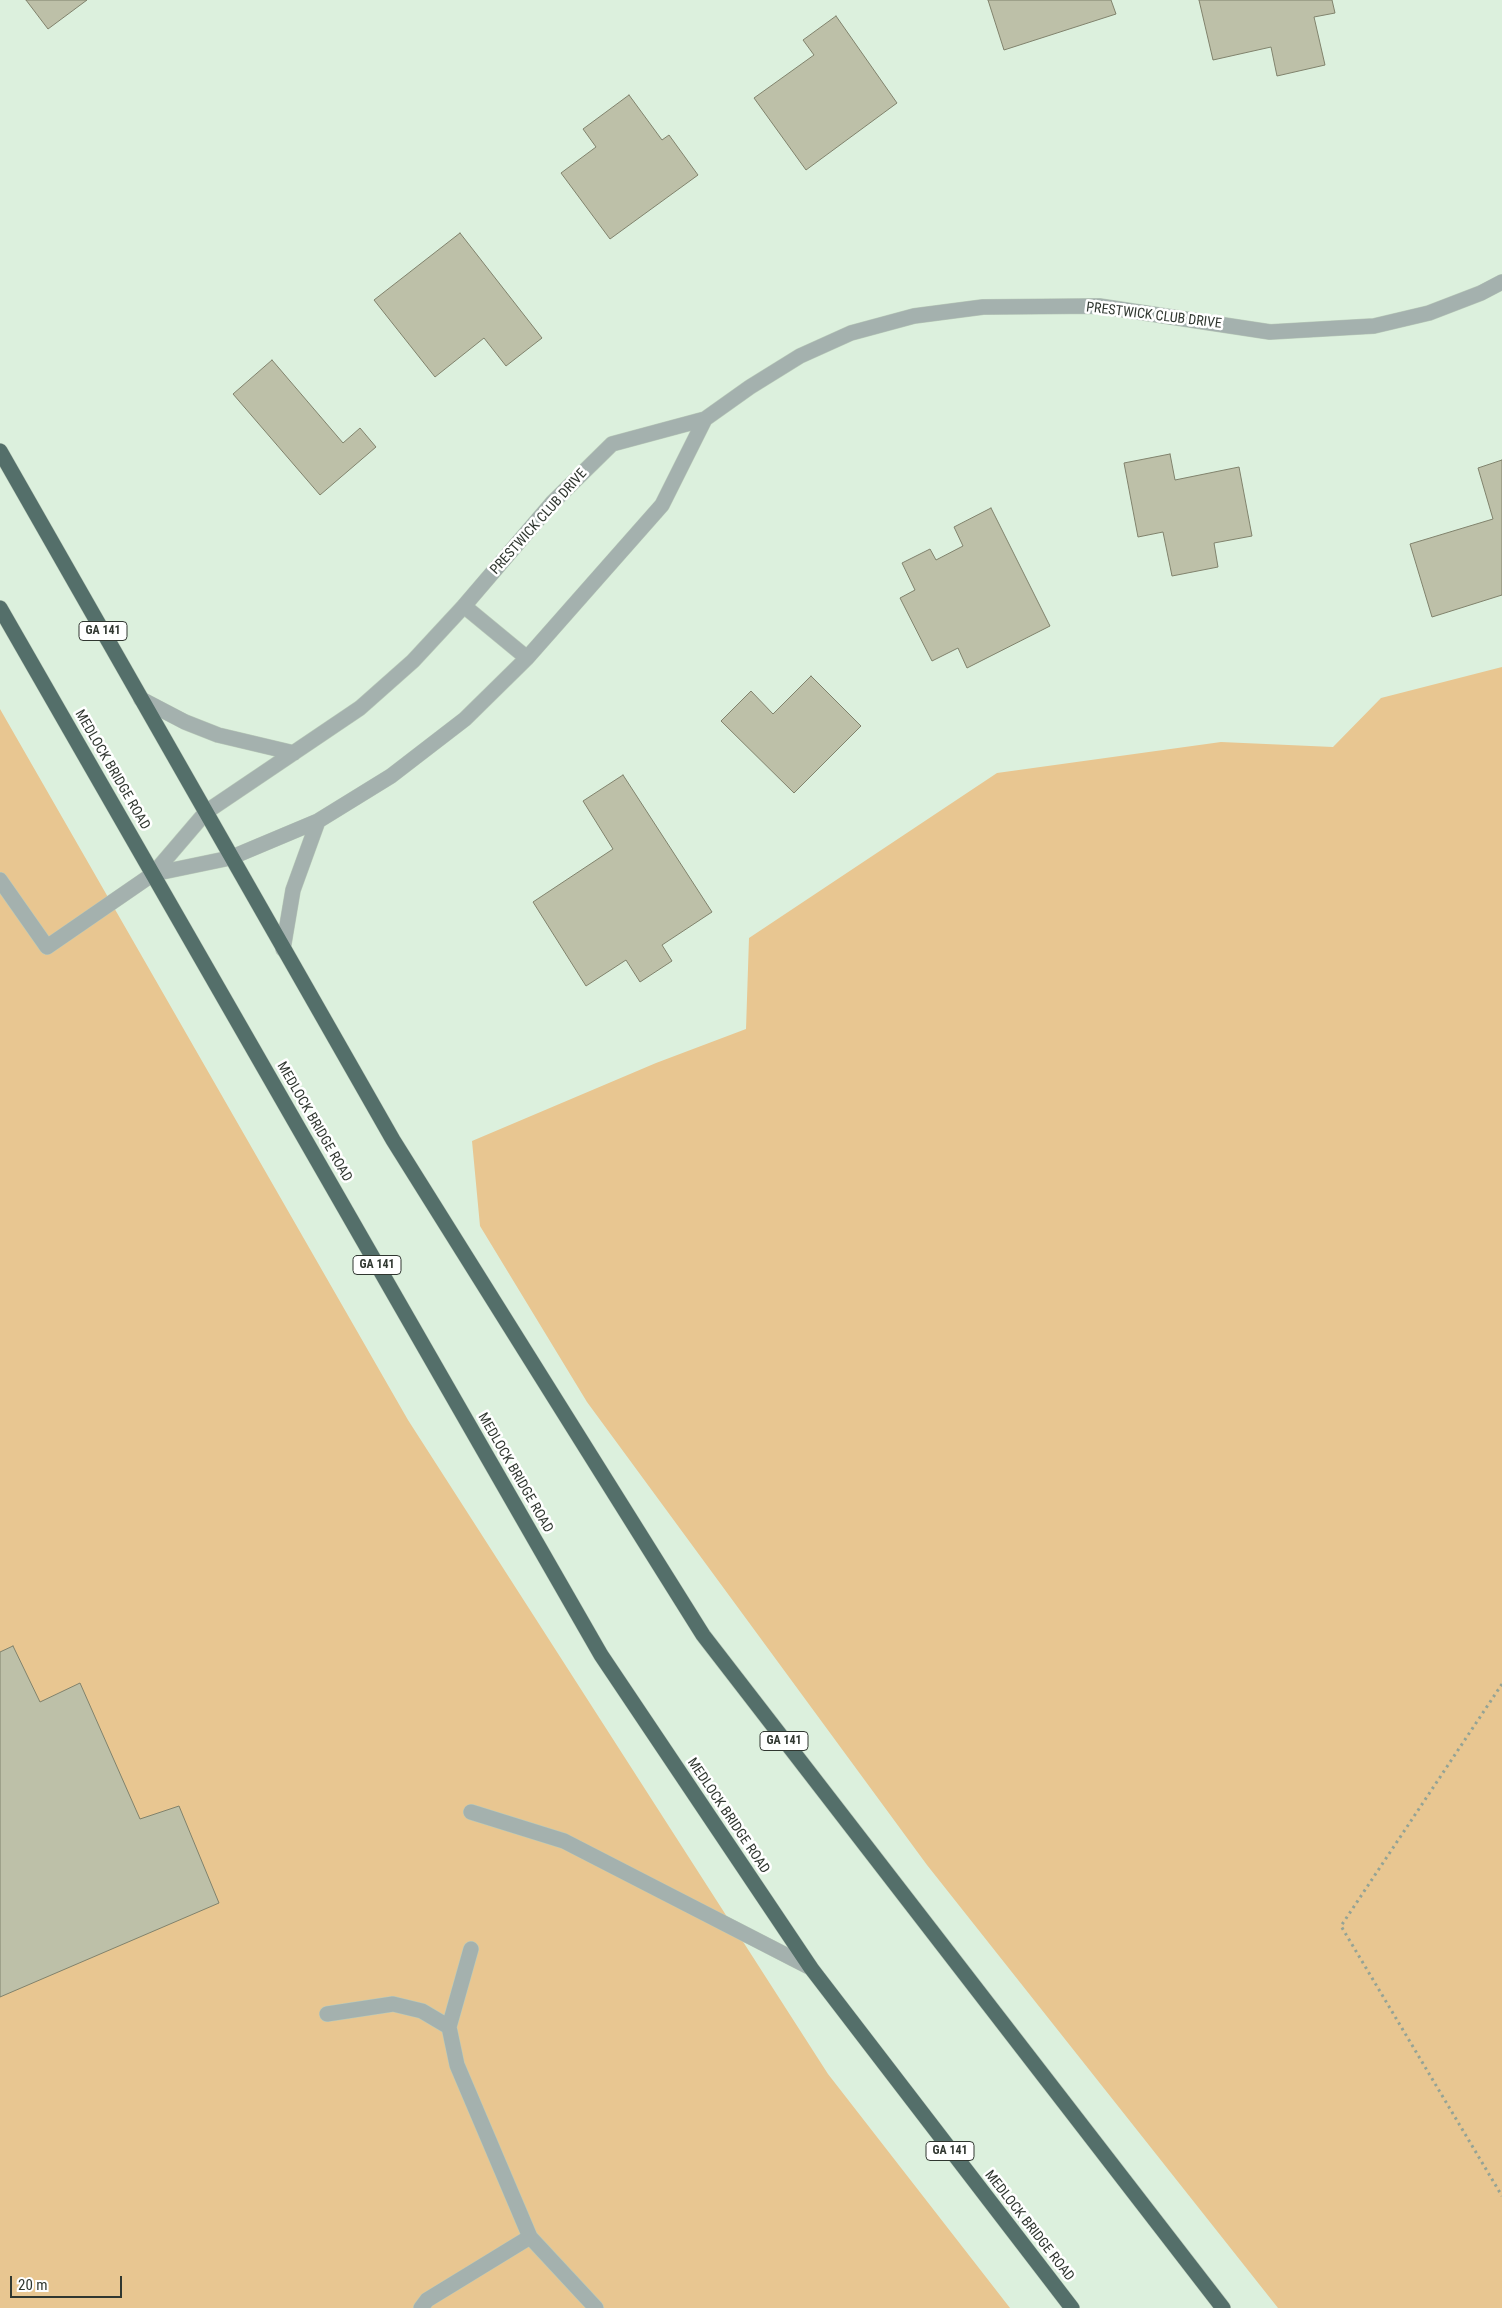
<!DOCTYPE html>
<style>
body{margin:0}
#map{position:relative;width:1502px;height:2308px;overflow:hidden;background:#dcf0dd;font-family:"Roboto Condensed",sans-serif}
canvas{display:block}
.scale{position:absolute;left:10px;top:2276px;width:112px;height:22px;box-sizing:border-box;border:2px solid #303730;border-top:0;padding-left:6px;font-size:15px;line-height:18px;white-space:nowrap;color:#303730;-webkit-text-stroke:4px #fff;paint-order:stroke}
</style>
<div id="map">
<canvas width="1502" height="2308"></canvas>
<div class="scale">20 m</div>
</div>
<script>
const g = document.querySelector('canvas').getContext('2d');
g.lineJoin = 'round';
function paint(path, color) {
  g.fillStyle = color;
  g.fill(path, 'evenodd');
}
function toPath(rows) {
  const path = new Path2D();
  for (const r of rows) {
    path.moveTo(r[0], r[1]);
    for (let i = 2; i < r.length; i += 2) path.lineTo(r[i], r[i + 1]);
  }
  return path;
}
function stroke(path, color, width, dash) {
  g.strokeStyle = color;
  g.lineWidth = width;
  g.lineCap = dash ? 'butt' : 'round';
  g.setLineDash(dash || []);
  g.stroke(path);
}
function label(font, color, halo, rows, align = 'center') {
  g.font = font + ' "Roboto Condensed",sans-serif';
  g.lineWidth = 5;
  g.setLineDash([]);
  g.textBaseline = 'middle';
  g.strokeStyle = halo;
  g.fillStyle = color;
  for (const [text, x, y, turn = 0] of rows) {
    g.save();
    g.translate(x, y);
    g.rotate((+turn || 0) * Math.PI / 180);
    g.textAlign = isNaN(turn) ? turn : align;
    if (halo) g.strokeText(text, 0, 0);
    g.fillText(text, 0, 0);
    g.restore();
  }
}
const green = toPath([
 [1502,667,1502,2308,1278,2308,927,1865,587,1402,480,1226,472,1141,656,1063,746,1029,749,938,997,773,1221,742,1333,747,1381,698],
 [0,709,408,1420,828,2074,1010,2308,0,2308]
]);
const building = toPath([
 [26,0,87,0,48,29,26,0],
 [988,0,1111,0,1116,14,1004,50,988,0],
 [1199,0,1332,0,1335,13,1314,17,1325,65,1277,76,1271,47,1213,60,1199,0],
 [836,16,897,103,806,170,754,98,814,55,803,40,836,16],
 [629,95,662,140,669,135,698,175,610,239,561,173,596,147,583,129,629,95],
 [460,233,542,338,506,366,484,338,435,377,374,300,460,233],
 [272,360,343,443,360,428,376,447,320,495,233,394,272,360],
 [1170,454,1175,480,1239,467,1252,536,1214,543,1218,567,1172,576,1163,532,1138,537,1124,463,1170,454],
 [1502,460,1502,595,1432,617,1410,544,1493,519,1478,468,1502,460],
 [991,508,1050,626,967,668,958,648,932,661,900,598,915,590,902,563,930,549,936,560,963,546,954,527,991,508],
 [811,676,861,726,794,793,721,721,751,691,773,714,811,676],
 [623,775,712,912,662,945,672,961,640,982,626,960,586,986,533,902,613,849,583,801,623,775],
 [13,1646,40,1702,80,1683,140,1819,179,1806,219,1903,0,1997,0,1652,13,1646]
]);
const path = toPath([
 [1502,1684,1341,1926,1502,2196]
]);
const minor = toPath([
 [464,606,527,658],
 [141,699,185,722,218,735,294,753],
 [153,874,230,858,318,821,391,776,465,719,527,658,662,505,705,419],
 [0,880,47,947,153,874,206,812,360,708,413,661,464,606,553,502,612,444,705,419,750,387,800,356,851,333,914,316,983,307,1099,306,1270,332,1374,326,1429,313,1481,293,1502,282],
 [283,949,293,890,318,821],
 [471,1812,564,1841,811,1968],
 [471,1949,449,2027,457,2065,530,2237,596,2308],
 [327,2014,393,2004,422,2011,449,2027],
 [421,2308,427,2300,530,2237]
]);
const highway = toPath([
 [0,451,393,1140,703,1635,1223,2308],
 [0,608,601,1655,811,1968,1072,2308]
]);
const shields = [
 [103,631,48],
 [377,1265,48],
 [784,1741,48],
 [950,2151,48]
];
const shieldNames = [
 ["GA 141",103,631],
 ["GA 141",377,1265],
 ["GA 141",784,1741],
 ["GA 141",950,2151]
];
const streetNames = [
 ["PRESTWICK CLUB DRIVE",1154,316,7],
 ["PRESTWICK CLUB DRIVE",539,522,-48],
 ["MEDLOCK BRIDGE ROAD",112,770,60],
 ["MEDLOCK BRIDGE ROAD",314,1122,60],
 ["MEDLOCK BRIDGE ROAD",515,1473,60],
 ["MEDLOCK BRIDGE ROAD",728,1816,56],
 ["MEDLOCK BRIDGE ROAD",1029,2226,52]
];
paint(green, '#e8c691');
paint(building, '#bdc0a8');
stroke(building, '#80826c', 1);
stroke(minor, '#bacbba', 16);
stroke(highway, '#bacbba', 16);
stroke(path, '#94a395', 3, [2.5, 4]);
stroke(minor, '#a4b1ae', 15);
stroke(highway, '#546f6a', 15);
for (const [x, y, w] of shields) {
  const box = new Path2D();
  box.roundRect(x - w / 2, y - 9.5, w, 19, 4);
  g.fillStyle = '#fff';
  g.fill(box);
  stroke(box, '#303730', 1);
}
label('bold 12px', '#303730', null, shieldNames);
label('14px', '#303730', '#fff', streetNames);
</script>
